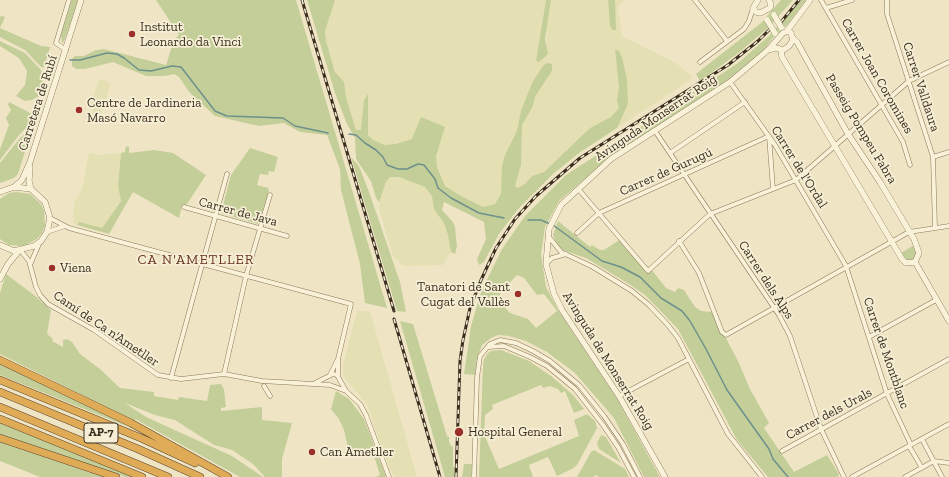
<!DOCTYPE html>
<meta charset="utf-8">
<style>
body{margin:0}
canvas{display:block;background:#efe5c5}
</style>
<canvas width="949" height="477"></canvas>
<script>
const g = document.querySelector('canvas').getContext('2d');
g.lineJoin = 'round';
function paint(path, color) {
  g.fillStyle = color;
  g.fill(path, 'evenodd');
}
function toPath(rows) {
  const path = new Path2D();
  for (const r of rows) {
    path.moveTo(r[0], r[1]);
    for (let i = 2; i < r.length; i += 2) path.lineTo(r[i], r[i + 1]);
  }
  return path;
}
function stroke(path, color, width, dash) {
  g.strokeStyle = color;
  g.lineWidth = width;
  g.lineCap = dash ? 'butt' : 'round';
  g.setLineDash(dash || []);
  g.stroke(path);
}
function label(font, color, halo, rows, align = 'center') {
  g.font = font + ' "Zilla Slab",serif';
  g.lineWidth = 3.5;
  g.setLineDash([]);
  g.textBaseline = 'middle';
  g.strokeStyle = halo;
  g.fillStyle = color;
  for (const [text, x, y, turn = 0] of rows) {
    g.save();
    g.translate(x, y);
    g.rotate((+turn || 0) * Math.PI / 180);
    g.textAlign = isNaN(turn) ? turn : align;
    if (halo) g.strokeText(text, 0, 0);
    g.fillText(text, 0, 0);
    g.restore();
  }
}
const farmland = toPath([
 [335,0,546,0,536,61,546,51,547,26,551,0,608,0,610,26,613,0,624,0,618,8,622,36,676,63,693,77,689,81,617,128,613,127,622,115,620,71,619,108,611,117,590,128,544,172,532,176,524,185,518,188,515,186,521,165,522,125,533,106,535,97,550,76,532,88,502,196,498,203,488,210,450,192,412,142,394,147,380,146,362,134,354,131,326,41,325,31],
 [99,79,111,83,100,117,92,114,94,107,90,106],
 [93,153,98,155,121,153,118,186,121,200,101,229,78,222,77,225,73,223,74,203,82,189,88,157,89,154],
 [389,176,420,182,432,192,445,220,451,245,450,253,443,265,403,266,393,256,379,209,379,198],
 [357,311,370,311,417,477,394,477,382,450,368,406,343,376,343,365]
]);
const green = toPath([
 [72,0,79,0,64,41,62,43,61,35],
 [156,0,296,0,387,308,365,303,360,264,341,190,340,169,327,135,300,132,284,123,259,126,215,116,190,93,179,77,174,74,165,76,146,76,113,62,85,69,76,69,72,66,72,59,75,56,84,56,96,50,104,49,166,65,174,40,179,35],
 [307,0,335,0,325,31,326,41,335,72,344,82,346,98,356,130,361,130,364,100,368,94,368,135,373,140,385,145,396,144,412,139,421,117,445,127,436,156,437,167,445,186,459,195,483,207,495,204,501,194,502,166,505,155,517,131,521,111,532,83,543,66,547,63,552,64,552,71,535,97,533,106,522,125,521,165,515,186,518,188,525,184,532,176,544,172,590,128,611,117,619,108,617,100,619,87,615,49,619,51,622,57,627,80,628,104,617,128,579,153,553,174,519,208,499,234,484,262,479,265,477,259,486,239,484,222,444,202,442,210,453,222,455,227,457,246,455,254,451,252,448,235,444,223,434,209,432,196,425,187,399,177,390,177,386,182,379,202,376,198,371,181,356,159,355,138,347,124,335,93],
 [546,0,551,0,545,39,548,54,539,62,536,61],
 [608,0,615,0,616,30,613,30,610,26],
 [781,0,793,0,768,28,737,54,700,81,696,74,761,23],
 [801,0,806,0,789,23,772,39,764,50,741,71,706,96,611,156,559,201,545,227,541,254,546,287,558,310,616,397,660,477,644,477,614,418,575,373,547,352,526,341,509,336,498,335,491,338,482,345,477,358,475,375,464,374,471,326,481,292,502,249,525,216,566,175,738,63,769,36],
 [517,275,524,278,537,295,544,294,557,311,536,328,528,319,510,313,501,303,500,294,502,291],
 [2,16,5,17,0,28,41,46,50,47,44,67,41,67,25,50,0,37,0,17],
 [0,41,25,53,41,70,43,77,41,95,32,100,25,101,16,96,25,85,27,71,19,58,0,46],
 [9,102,32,114,35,119,19,135,0,160,0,149,9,125,6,118,11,110,8,105],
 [33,126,18,174,14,178,0,183,0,163,20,138],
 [126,146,129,147,129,153,154,150,173,153,206,175,187,204,182,206,179,218,133,192,109,234,77,225,79,222,102,228,121,201,118,186,121,153,125,152],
 [250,148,278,157,274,172,269,171,268,175,260,174,257,185,268,188,269,191,258,224,221,213,231,175],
 [351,157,359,166,369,192,400,282,406,312,397,311],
 [16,192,30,194,41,204,44,211,45,226,42,233,37,239,24,246,9,245,0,239,0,199,9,193],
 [558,221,590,247,592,245,600,250,604,250,621,239,646,270,651,269,666,288,675,292,678,288,684,290,695,307,701,311,712,312,738,361,750,389,769,423,764,428,794,472,827,455,839,474,838,477,768,477,737,440,678,329,645,295,629,284,586,258,563,250,557,245,553,235],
 [914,245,917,251,915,259,911,261,905,259,901,253],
 [6,274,34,295,51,310,47,334,53,339,52,341,63,347,63,340,67,339,72,342,80,354,100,369,120,388,154,392,154,396,178,400,179,397,207,401,210,385,221,384,224,389,226,407,221,408,221,411,262,407,262,420,292,423,282,459,282,477,265,477,253,464,232,450,214,445,175,420,155,415,125,403,146,417,232,456,263,477,240,477,135,419,134,421,0,354,0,293],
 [400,321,413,324,447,436,449,437,449,442,451,446,453,446,453,467,455,467,455,477,445,477],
 [501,350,529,361,551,376,573,395,584,409,574,413,565,391,561,393,558,389,550,386,543,388,541,385,492,405,493,409,485,415,484,434,499,469,579,436,574,420,587,414,595,421,597,428,577,465,572,469,557,476,548,457,529,465,533,477,479,477,483,366,484,359,488,353,491,351],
 [0,364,146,434,0,375],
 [336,391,349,399,364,419,386,477,376,477,380,475,374,456,363,457,348,448,344,430,339,419,331,409],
 [0,422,56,446,132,477,125,477,0,435],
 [601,435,606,437,621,463,599,449,597,443],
 [0,441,88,472,105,477,40,477,0,461],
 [594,450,625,469,629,477,598,477,597,475,593,477,577,477,591,452],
 [464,464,472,464,471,477,462,477]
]);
const stream = toPath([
 [70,60,80,60,107,53,117,54,124,58,139,70,151,71,172,66,181,67,215,111,227,116,283,118,295,126,328,133],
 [349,134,356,135,365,143,376,150,383,157,387,165,398,169,407,169,418,164,424,165,435,179,438,188,451,198,479,213,504,218],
 [528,220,541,220,550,224],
 [553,225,602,261,621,267,640,277,661,298,682,311,690,321,706,349,727,390,769,449,773,459,788,477]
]);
const street = toPath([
 [695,0,727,41],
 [821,0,903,142,910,165],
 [887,0,887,14,933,157,935,228],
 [826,8,852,0],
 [66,50,56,43,69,0],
 [700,62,744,29,749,21,753,8],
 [730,82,775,145,846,266,887,394,911,445],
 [655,131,779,315,790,336,821,429,844,477],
 [670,153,745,102],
 [933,157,949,152],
 [580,191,648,271,710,214,796,180,909,81,949,62],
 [184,207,287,236],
 [50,218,69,228,351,304,338,359,338,377],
 [47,232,65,226],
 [577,233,599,213,769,136,773,189],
 [549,237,561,252,593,267,632,291,649,305,667,324,678,338,728,434,762,477],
 [679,241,699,273,722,332,726,335,909,232,949,226],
 [21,251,29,261,36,287,40,295,48,304,94,330,158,375,181,379,224,374,262,381,330,385,346,391,360,404,366,415,389,477],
 [546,264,552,258,566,254],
 [30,265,39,244],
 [869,337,936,300],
 [488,347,504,346,530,357,547,366,575,389,603,425,618,447,634,477],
 [224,374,246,276,270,195],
 [330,375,337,361],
 [171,378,227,174],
 [315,383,333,374,337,375,346,391],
 [264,386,270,396],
 [619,396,689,359],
 [922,439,942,477],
 [909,446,922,468],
 [782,451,949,359],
 [474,477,477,378,480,356,490,344,500,340,516,343,533,351,550,361,579,385,604,416,623,444,640,477],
 [852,477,949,424],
 [905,477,934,461,949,463]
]);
const secondary = toPath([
 [758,0,753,8,756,12,760,13,770,8,771,4,769,0],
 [787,31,810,0],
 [781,50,782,57,902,259,906,263,915,262,919,253,914,239,880,182,848,134,797,42,793,38],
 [30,167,29,181,31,189],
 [14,187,22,180,30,162,81,0],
 [0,192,14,187,31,189,45,202,50,218,47,232,41,241,34,246,14,251,0,245],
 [915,262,949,321],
 [0,279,8,264,19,251],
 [665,477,619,396,562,310,554,294,546,264,549,229,561,205,611,159,730,82,768,50,783,33,788,31,791,33,793,40,789,46,783,50,776,48,768,50]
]);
const highway = toPath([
 [0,360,131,423,228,477],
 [0,380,141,438,195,463],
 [0,392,138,449,200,477],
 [0,407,168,477],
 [0,419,142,477],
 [0,438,116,477]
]);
const rail = toPath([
 [302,0,394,311],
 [781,22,799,0],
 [394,319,440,477],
 [456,477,460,361,463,340,470,308,481,280,496,248,515,219,536,196,580,158,728,65,758,41,770,29]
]);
const secondaryBridge = toPath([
 [774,15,781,27],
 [767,20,775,33]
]);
const markers = [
 [132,34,4,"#9b302a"],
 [79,110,4,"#9b302a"],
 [52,268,4,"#9b302a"],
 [518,294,4,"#9b302a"],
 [459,432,5,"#9b302a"],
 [312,452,4,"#9b302a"]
];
const shields = [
 [101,433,34]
];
const shieldNames = [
 ["AP-7",101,433]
];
const poiNames = [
 ["Institut",140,27],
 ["Leonardo da Vinci",140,42],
 ["Centre de Jardineria",87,103],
 ["Masó Navarro",87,118],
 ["Viena",60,268],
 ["Tanatori de Sant",510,287,"right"],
 ["Cugat del Vallès",510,302,"right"],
 ["Hospital General",468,432],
 ["Can Ametller",320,452]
];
const streetNames = [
 ["Carrer Joan Coromines",877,76,60],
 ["Carrer Valldaura",921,87,72],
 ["Carretera de Rubí",38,103,-72],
 ["Avinguda Monserrat Roig",656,118,-34],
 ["Passeig Pompeu Fabra",861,129,59],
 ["Carrer de l'Ordal",799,167,58],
 ["Carrer de Gurugú",666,172,-24],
 ["Carrer de Java",238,212,15],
 ["Carrer dels Alps",766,280,57],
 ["Camí de Ca n'Ametller",106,329,34],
 ["Carrer de Montblanc",886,353,71],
 ["Avinguda de Monserrat Roig",608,361,58],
 ["Carrer dels Urals",829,414,-28]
];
const neighbourhoodNames = [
 ["CA N'AMETLLER",196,260]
];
paint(farmland, '#e5e0b3');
paint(green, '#c4ce99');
stroke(stream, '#6d918b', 1.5);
stroke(street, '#8b775b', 5);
stroke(secondary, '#6d583e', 6);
stroke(highway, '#59452f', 8);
stroke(street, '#f9f2d9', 4);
stroke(secondary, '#f9f2d9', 5.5);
stroke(highway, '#dfab56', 7);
stroke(rail, '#3b2e1f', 3);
stroke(rail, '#f6efd5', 1.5, [4.5]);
stroke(secondaryBridge, '#6d583e', 6, []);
stroke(secondaryBridge, '#f9f2d9', 5.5);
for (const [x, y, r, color] of markers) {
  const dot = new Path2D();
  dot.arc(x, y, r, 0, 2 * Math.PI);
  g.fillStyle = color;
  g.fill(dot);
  stroke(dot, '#f6efd5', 1.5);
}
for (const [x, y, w] of shields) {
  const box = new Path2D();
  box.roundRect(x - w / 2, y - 10, w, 20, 3);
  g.fillStyle = '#f6efd5';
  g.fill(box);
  stroke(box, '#3b2e1f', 1);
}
label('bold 12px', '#3b2e1f', null, shieldNames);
label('13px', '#3b2e1f', '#f6efd5', poiNames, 'left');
label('13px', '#3b2e1f', '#f6efd5', streetNames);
g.letterSpacing = '1px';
label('14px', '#68321e', '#f6efd5', neighbourhoodNames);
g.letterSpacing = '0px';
</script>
